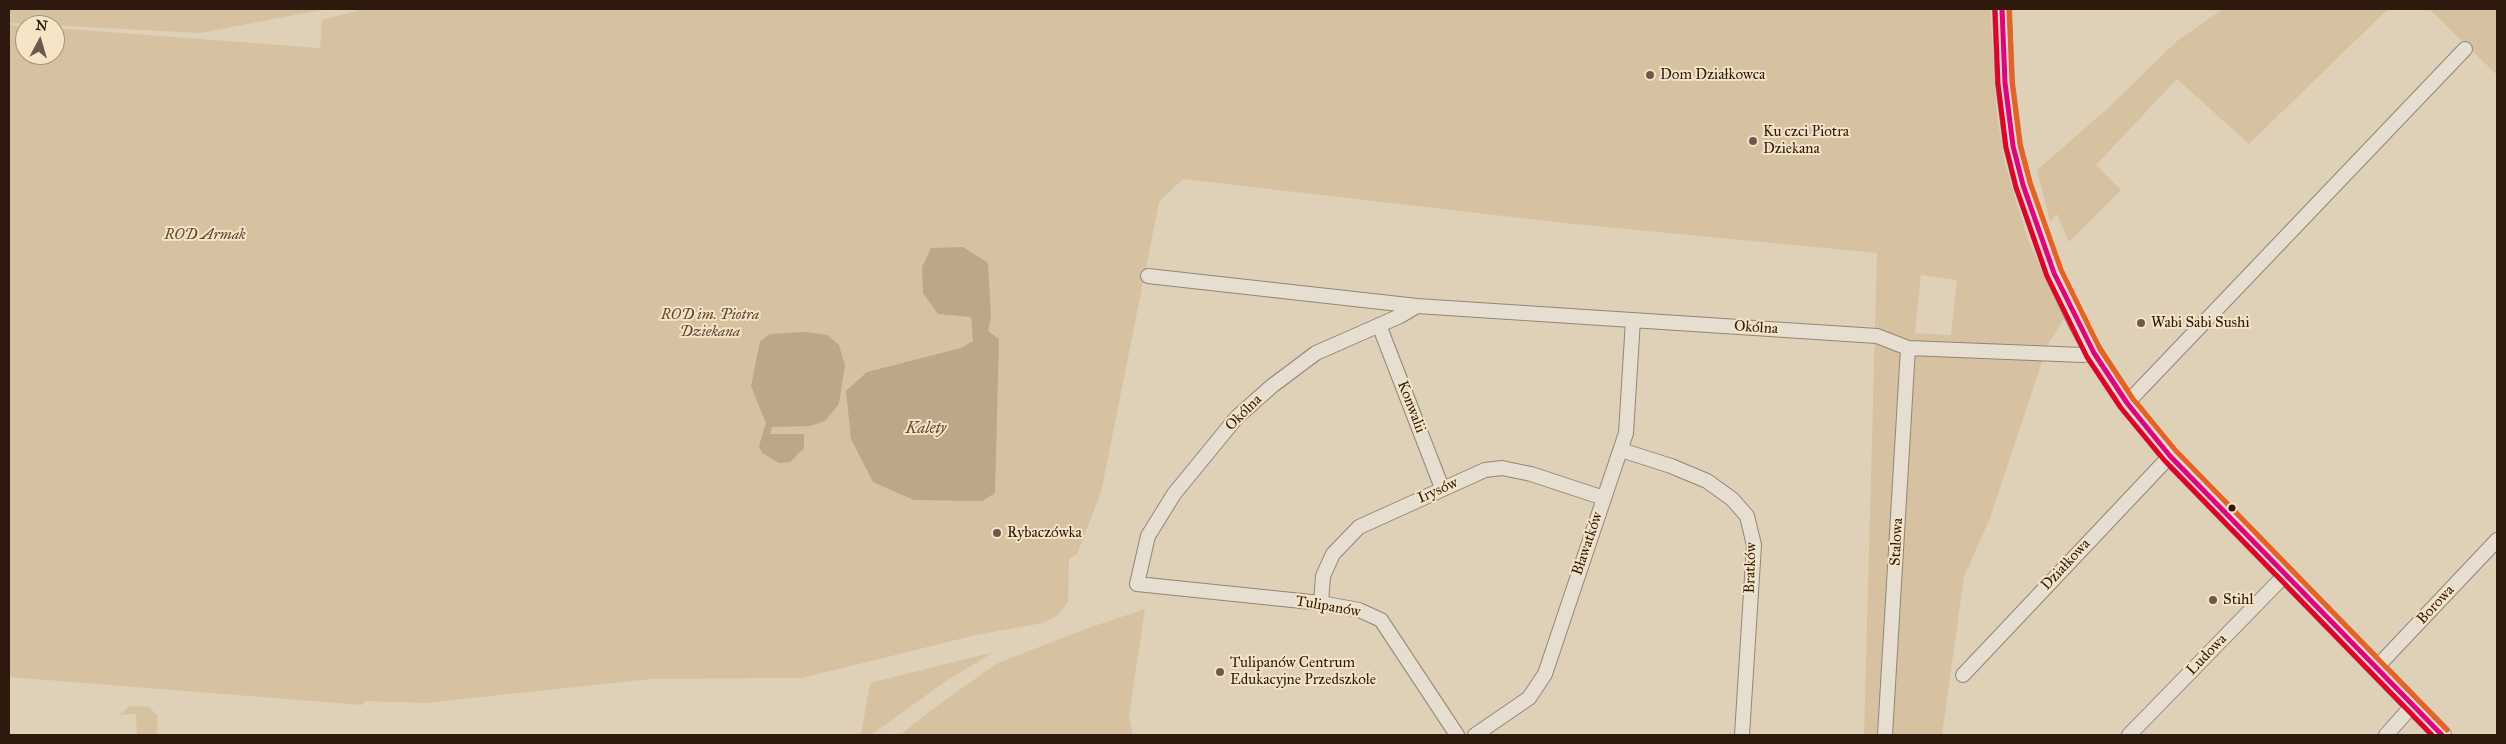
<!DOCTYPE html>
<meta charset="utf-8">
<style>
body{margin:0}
#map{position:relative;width:2506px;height:744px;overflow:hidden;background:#dfd1b8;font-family:"IM FELL Great Primer",serif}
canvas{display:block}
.frame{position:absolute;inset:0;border:10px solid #2e190d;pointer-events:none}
.north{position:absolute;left:15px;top:15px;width:50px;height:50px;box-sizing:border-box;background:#f5e4c6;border:1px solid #a5937c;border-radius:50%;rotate:6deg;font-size:14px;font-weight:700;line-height:20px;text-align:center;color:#2e190d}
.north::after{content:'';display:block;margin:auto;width:18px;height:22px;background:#6c5949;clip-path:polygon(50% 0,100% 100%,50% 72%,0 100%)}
</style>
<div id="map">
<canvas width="2506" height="744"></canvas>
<div class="frame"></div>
<div class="north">N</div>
</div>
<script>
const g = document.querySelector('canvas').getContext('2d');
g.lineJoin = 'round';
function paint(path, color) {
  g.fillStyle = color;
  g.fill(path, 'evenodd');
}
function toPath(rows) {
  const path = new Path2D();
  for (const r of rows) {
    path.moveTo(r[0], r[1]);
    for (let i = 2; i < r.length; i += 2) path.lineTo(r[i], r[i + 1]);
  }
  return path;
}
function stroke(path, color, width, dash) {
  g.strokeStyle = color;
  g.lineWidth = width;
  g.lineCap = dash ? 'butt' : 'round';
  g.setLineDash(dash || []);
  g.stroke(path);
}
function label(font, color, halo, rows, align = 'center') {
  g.font = font + ' "IM FELL Great Primer",serif';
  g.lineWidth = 4;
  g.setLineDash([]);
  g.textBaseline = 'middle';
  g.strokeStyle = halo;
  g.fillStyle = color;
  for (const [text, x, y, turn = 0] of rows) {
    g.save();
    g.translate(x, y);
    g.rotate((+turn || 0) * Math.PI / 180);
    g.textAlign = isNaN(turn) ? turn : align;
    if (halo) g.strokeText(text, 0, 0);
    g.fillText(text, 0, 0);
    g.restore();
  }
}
const green = toPath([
 [9,9,326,9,200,33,9,23],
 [364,9,1990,9,1997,115,2004,160,2028,240,2065,317,2048,344,1990,518,1964,577,1942,735,1864,735,1877,253,1564,223,1183,179,1159,202,1101,492,1077,554,1069,559,1068,602,1058,615,1043,623,976,635,802,678,651,679,425,703,366,701,362,705,9,677,9,25,25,26,25,55,55,55,55,28,320,48,322,20],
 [1921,275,1957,280,1951,335,1915,333],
 [2223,9,2388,9,2249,144,2177,79,2096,165,2121,190,2069,242,2057,214,2050,222,2037,170,2106,110,2177,41],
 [2429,9,2497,9,2497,75],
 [1145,609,1129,716,1133,735,900,735,934,708,996,664,1082,630],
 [994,652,946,681,871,735,861,735,870,683],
 [130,706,149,707,158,716,157,735,137,735,136,714,119,715]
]);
const water = toPath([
 [963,247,988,263,991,318,988,331,999,339,995,493,982,501,914,500,873,482,851,439,846,391,867,372,961,348,973,341,971,317,938,314,923,293,922,267,931,248],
 [807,332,827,335,839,345,845,365,839,404,825,421,810,426,772,427,770,434,804,434,804,448,790,462,779,463,762,453,759,446,766,423,751,386,760,341,770,334]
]);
const minor = toPath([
 [1148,276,1417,306,1877,336,1908,348,2083,355,2094,353],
 [1417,306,1400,316,1316,353,1272,386,1237,417,1174,494,1148,536,1137,584,1321,603,1359,610,1381,620,1457,735],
 [1379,325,1442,488],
 [2127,403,2465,49],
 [1621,450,1671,466,1707,481,1732,499,1747,516,1754,545,1742,735],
 [1321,603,1323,576,1333,554,1359,527,1485,470,1502,468,1531,474,1604,498],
 [2375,669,2497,540],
 [1963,675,2170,456],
 [1475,735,1529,698,1545,674,1626,433,1633,320],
 [1885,735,1908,348],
 [2129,735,2285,575],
 [2386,735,2412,706]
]);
const tertiary = toPath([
 [2002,9,2005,83,2013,146,2023,185,2054,273,2077,322,2094,353,2127,403,2170,456,2442,735]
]);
const bus1 = toPath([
 [2002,9,2005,83,2013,146,2023,185,2054,273,2094,353,2127,403,2170,456,2442,735]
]);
const bus2 = toPath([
 [1995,9,1998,84,2006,147,2016,187,2047,276,2087,357,2121,408,2165,461,2432,735]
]);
const bus3 = toPath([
 [2009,9,2012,82,2020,145,2030,183,2061,270,2100,349,2133,399,2176,451,2447,730]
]);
const markers = [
 [1650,75,5,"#6c5949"],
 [1753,141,5,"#6c5949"],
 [2141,323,5,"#6c5949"],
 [2232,508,4.5,"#2e190d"],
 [997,533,5,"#6c5949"],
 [2213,600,5,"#6c5949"],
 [1220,672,5,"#6c5949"]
];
const poiNames = [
 ["Dom Działkowca",1660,75],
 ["Ku czci Piotra",1763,132],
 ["Dziekana",1763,149],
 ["Wabi Sabi Sushi",2151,323],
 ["Rybaczówka",1007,533],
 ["Stihl",2223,600],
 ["Tulipanów Centrum",1230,663],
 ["Edukacyjne Przedszkole",1230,680]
];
const parkNames = [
 ["ROD Armak",205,235],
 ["ROD im. Piotra",710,315],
 ["Dziekana",710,332]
];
const streetNames = [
 ["Okólna",1756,328,4],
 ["Konwalii",1411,407,69],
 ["Okólna",1244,413,-45],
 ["Irysów",1438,491,-24],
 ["Stalowa",1897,542,-87],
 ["Bławatków",1588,544,-71],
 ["Działkowa",2066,565,-47],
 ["Bratków",1751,568,-88],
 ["Borowa",2436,605,-47],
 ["Tulipanów",1328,607,10],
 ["Ludowa",2207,655,-46]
];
const waterNames = [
 ["Kalety",926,429]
];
paint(green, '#d6c2a1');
paint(water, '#bca788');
stroke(minor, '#908677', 16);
stroke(tertiary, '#908677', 20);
stroke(minor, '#e5ded1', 14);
stroke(tertiary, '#e5ded1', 18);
stroke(bus1, '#e5007d', 5);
stroke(bus2, '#e4002b', 5);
stroke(bus3, '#e86121', 5);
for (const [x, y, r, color] of markers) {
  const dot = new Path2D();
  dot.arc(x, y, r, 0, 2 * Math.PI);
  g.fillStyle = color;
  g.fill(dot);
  stroke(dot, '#f5e4c6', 2);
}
label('15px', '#2e190d', '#f5e4c6', poiNames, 'left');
label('italic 15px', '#5e4834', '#f5e4c6', parkNames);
label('15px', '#2e190d', '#f5e4c6', streetNames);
label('italic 16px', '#614b36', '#f5e4c6', waterNames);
</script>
